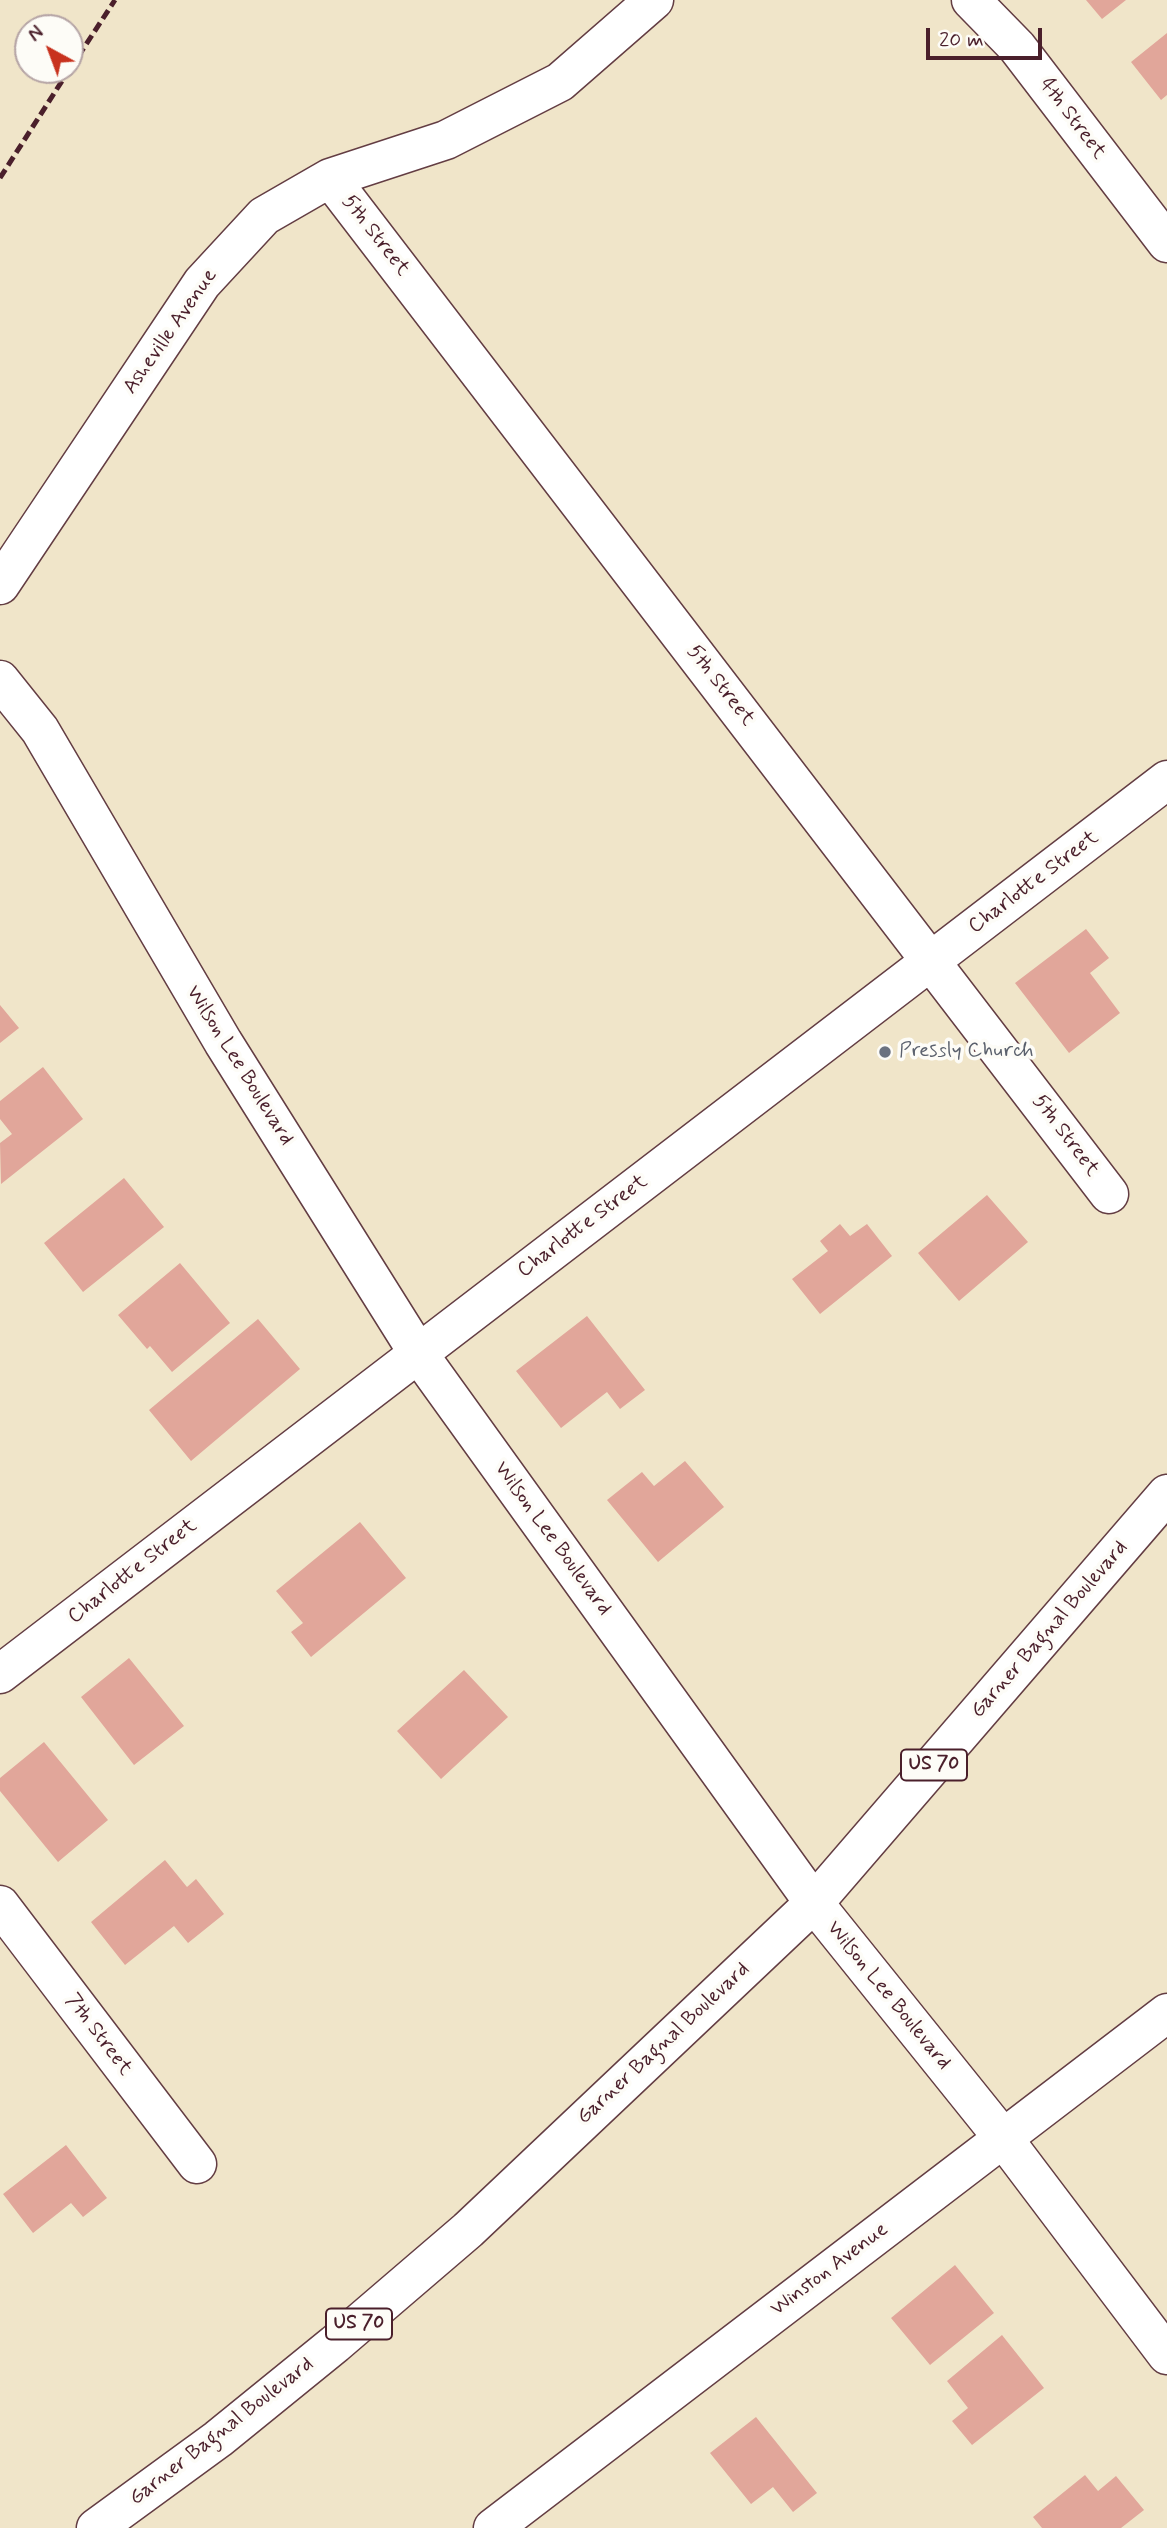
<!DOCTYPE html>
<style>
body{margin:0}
#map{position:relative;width:1167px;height:2528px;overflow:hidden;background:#f0e5c9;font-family:Mynerve,sans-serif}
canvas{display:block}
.north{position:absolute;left:14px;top:14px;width:70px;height:70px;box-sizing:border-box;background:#fdfcf7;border:2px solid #b5a4a5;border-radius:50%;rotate:319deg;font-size:19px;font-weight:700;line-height:28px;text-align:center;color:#4a1f2b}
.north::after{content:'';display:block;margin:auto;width:24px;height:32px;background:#c8321e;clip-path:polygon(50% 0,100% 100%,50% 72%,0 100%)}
.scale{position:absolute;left:926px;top:28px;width:116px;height:32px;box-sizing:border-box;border:4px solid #4a1f2b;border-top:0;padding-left:9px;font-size:21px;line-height:24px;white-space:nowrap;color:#4a1f2b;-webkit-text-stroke:5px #fdfcf7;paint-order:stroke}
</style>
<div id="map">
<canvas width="1167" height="2528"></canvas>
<div class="north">N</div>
<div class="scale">20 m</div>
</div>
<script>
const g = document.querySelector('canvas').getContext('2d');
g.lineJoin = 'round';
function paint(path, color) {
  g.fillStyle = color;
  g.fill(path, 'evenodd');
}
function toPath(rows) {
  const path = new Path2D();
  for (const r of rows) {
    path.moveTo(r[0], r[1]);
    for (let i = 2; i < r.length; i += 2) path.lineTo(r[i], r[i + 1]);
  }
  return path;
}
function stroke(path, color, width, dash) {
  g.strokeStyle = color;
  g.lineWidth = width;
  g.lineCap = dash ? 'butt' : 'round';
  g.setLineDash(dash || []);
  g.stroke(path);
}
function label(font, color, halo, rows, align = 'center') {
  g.font = font + ' Mynerve,sans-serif';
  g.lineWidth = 7;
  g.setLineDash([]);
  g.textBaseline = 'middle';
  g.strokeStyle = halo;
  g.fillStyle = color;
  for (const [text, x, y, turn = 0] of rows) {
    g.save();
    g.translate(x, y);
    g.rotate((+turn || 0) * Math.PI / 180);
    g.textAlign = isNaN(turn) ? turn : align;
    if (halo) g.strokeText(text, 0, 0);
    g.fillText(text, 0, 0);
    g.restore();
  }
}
const building = toPath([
 [1086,0,1126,0,1102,19],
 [1167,33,1167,95,1161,100,1131,62],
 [1086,929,1109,958,1090,973,1120,1013,1069,1053,1015,983],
 [0,1005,19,1028,0,1043],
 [43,1067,83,1119,1,1184,0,1143,12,1134,0,1119,0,1101],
 [124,1178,164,1227,83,1292,44,1243],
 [987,1195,1028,1242,959,1301,918,1253],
 [840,1224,850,1236,867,1224,892,1256,820,1314,792,1279,828,1251,820,1241],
 [180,1263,230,1323,172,1372,150,1346,147,1349,118,1315],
 [587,1316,645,1390,620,1409,607,1392,561,1428,516,1371],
 [258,1319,300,1369,191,1461,149,1410],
 [685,1461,724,1507,658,1562,607,1500,642,1472,654,1486],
 [360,1522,406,1578,311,1657,291,1632,303,1623,276,1591],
 [129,1658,184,1726,134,1765,81,1697],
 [464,1670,508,1717,441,1779,397,1731],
 [44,1742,108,1820,58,1862,0,1791,0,1778],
 [165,1860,187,1887,196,1879,224,1914,188,1943,174,1926,125,1965,91,1922],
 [66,2145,107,2198,83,2217,71,2203,33,2233,3,2194],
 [955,2265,994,2313,930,2365,891,2318],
 [1002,2335,1044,2388,972,2445,952,2421,968,2408,947,2381],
 [756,2417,817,2493,793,2512,773,2487,751,2504,710,2453],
 [1085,2475,1098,2491,1116,2476,1144,2510,1121,2528,1042,2528,1033,2517]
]);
const street = toPath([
 [971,0,1017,47,1167,243],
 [330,178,1109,1194],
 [0,585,202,283,264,216,330,178,446,140,560,82,654,0],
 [0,1674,1167,780],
 [0,1905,197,2164],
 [493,2528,1167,2013]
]);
const secondary = toPath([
 [0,680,40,730,223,1042,418,1353,814,1903,1003,2138,1167,2355]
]);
const highway = toPath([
 [96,2528,218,2439,335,2344,468,2230,814,1903,1167,1494]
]);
const rail = toPath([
 [70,69,115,0],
 [0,178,69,70]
]);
const markers = [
 [885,1052,7,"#6b7280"]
];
const shields = [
 [934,1765,66],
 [359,2324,66]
];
const shieldNames = [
 ["US 70",934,1765],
 ["US 70",359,2324]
];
const streetNames = [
 ["4th Street",1072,119,53],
 ["5th Street",375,236,52],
 ["Asheville Avenue",171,332,-55],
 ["5th Street",720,686,52],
 ["Charlotte Street",1034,883,-37],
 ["Wilson Lee Boulevard",239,1066,58],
 ["5th Street",1065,1136,53],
 ["Charlotte Street",583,1227,-37],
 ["Wilson Lee Boulevard",552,1539,54],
 ["Charlotte Street",133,1572,-38],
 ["Garner Bagnal Boulevard",1050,1630,-49],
 ["Wilson Lee Boulevard",888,1996,51],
 ["7th Street",98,2035,53],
 ["Garner Bagnal Boulevard",664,2044,-43],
 ["Winston Avenue",830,2270,-37],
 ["Garner Bagnal Boulevard",222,2432,-38]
];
const worshipNames = [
 ["Pressly Church",899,1052]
];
paint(building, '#e1a69a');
stroke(street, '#633d43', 41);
stroke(secondary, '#633d43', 41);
stroke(highway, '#633d43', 41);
stroke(street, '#fff', 38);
stroke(secondary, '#fff', 38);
stroke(highway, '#fff', 38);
stroke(rail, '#4a1f2b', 5, [10, 5]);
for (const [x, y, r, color] of markers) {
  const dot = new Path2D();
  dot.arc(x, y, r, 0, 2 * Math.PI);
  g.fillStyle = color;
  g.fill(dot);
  stroke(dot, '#fdfcf7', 2.5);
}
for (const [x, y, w] of shields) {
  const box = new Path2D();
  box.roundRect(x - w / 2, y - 15.5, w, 31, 5);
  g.fillStyle = '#fdfcf7';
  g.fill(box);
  stroke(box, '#4a1f2b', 2);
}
label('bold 19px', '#4a1f2b', null, shieldNames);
label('21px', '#4a1f2b', '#fdfcf7', streetNames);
label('21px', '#5b616d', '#fdfcf7', worshipNames, 'left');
</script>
